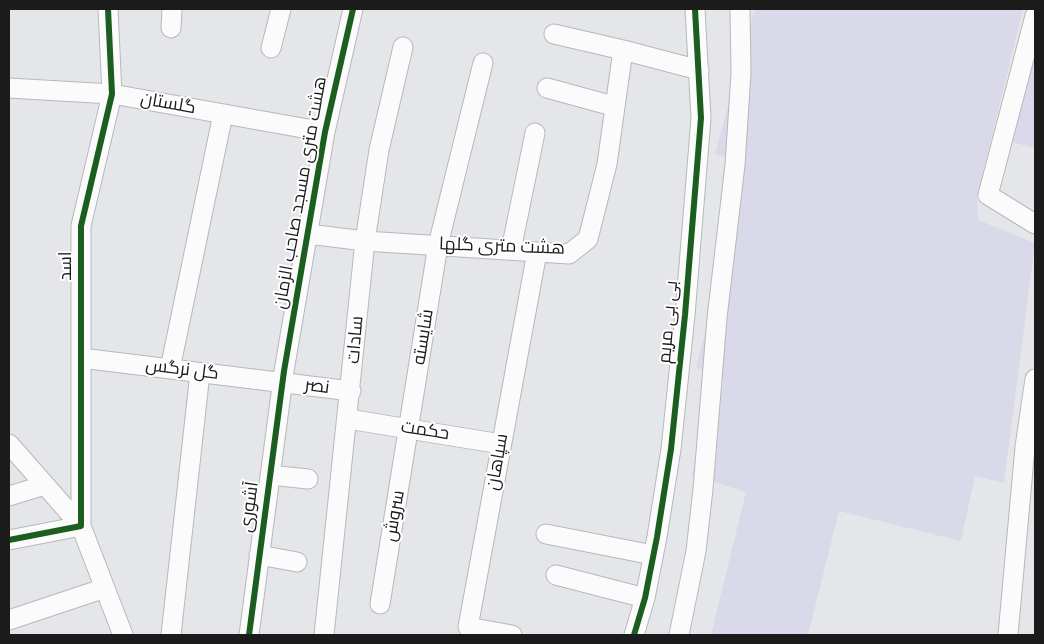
<!DOCTYPE html>
<meta charset="utf-8">
<style>
body{margin:0}
#map{position:relative;width:1044px;height:644px;overflow:hidden;background:#e4e6ea;font-family:"Roboto Condensed",sans-serif}
canvas{display:block}
.frame{position:absolute;inset:0;border:10px solid #1b1b1b;pointer-events:none}
</style>
<div id="map">
<canvas width="1044" height="644"></canvas>
<div class="frame"></div>
</div>
<script>
const g = document.querySelector('canvas').getContext('2d');
g.lineJoin = 'round';
function paint(path, color) {
  g.fillStyle = color;
  g.fill(path, 'evenodd');
}
function toPath(rows) {
  const path = new Path2D();
  for (const r of rows) {
    path.moveTo(r[0], r[1]);
    for (let i = 2; i < r.length; i += 2) path.lineTo(r[i], r[i + 1]);
  }
  return path;
}
function stroke(path, color, width, dash) {
  g.strokeStyle = color;
  g.lineWidth = width;
  g.lineCap = dash ? 'butt' : 'round';
  g.setLineDash(dash || []);
  g.stroke(path);
}
function label(font, color, halo, rows, align = 'center') {
  g.font = font + ' "Roboto Condensed",Cairo,sans-serif';
  g.lineWidth = 4;
  g.setLineDash([]);
  g.textBaseline = 'middle';
  g.strokeStyle = halo;
  g.fillStyle = color;
  for (const [text, x, y, turn = 0] of rows) {
    g.save();
    g.translate(x, y);
    g.rotate((+turn || 0) * Math.PI / 180);
    g.textAlign = isNaN(turn) ? turn : align;
    if (halo) g.strokeText(text, 0, 0);
    g.fillText(text, 0, 0);
    g.restore();
  }
}
const farmland = toPath([
 [755,9,1023,9,977,197,978,220,1035,243,1004,483,975,476,961,541,839,511,808,635,711,635,746,492,691,475,724,382,696,367,716,292,743,163,715,154],
 [1035,53,1035,148,1011,142]
]);
const minor = toPath([
 [1035,16,988,195,1035,224],
 [171,28,172,9],
 [271,48,281,9],
 [623,50,699,70],
 [9,88,112,94,325,132],
 [547,88,613,106],
 [308,234,365,241,569,254,588,239,607,164,623,50,554,34],
 [511,250,535,133],
 [81,358,351,391],
 [170,369,223,114],
 [348,419,501,444],
 [9,444,81,526,123,635],
 [270,475,308,479],
 [9,496,45,485],
 [546,534,653,555],
 [9,540,81,526,81,226,112,94,108,9],
 [259,555,297,562],
 [556,575,645,598],
 [380,604,438,245,483,63],
 [9,620,105,588],
 [171,635,200,373],
 [249,635,284,371,325,132,353,9],
 [324,635,365,241,379,150,403,47],
 [512,635,468,627,537,252],
 [634,635,645,598,657,537,671,449,685,315,701,118,695,9],
 [679,635,696,551,703,489,717,318,735,165,741,73,740,9],
 [1008,635,1025,447,1035,379]
]);
const cycleway = toPath([
 [9,540,81,526,81,226,112,94,108,9],
 [249,635,284,371,325,132,353,9],
 [634,635,645,598,657,537,671,449,685,315,701,118,695,9]
]);
const streetNames = [
 ["گلستان",168,104,10],
 ["هشت متری مسجد صاحب الزمان",301,193,-80],
 ["هشت متری گلها",502,247,2],
 ["اسد",66,266,-90],
 ["بی بی مریم",669,322,-85],
 ["شایسته",424,337,-81],
 ["سادات",356,340,-85],
 ["گل نرگس",182,370,7],
 ["نصر",317,387,7],
 ["حکمت",425,431,9],
 ["سپاهان",498,462,-80],
 ["آشوری",250,507,-82],
 ["سروش",395,516,-80]
];
paint(farmland, '#dad9e9');
stroke(minor, '#b7b8ba', 21);
stroke(minor, '#fbfbfc', 19);
stroke(cycleway, '#1b5e20', 6);
label('18px', '#1b1b1b', '#fff', streetNames);
</script>
